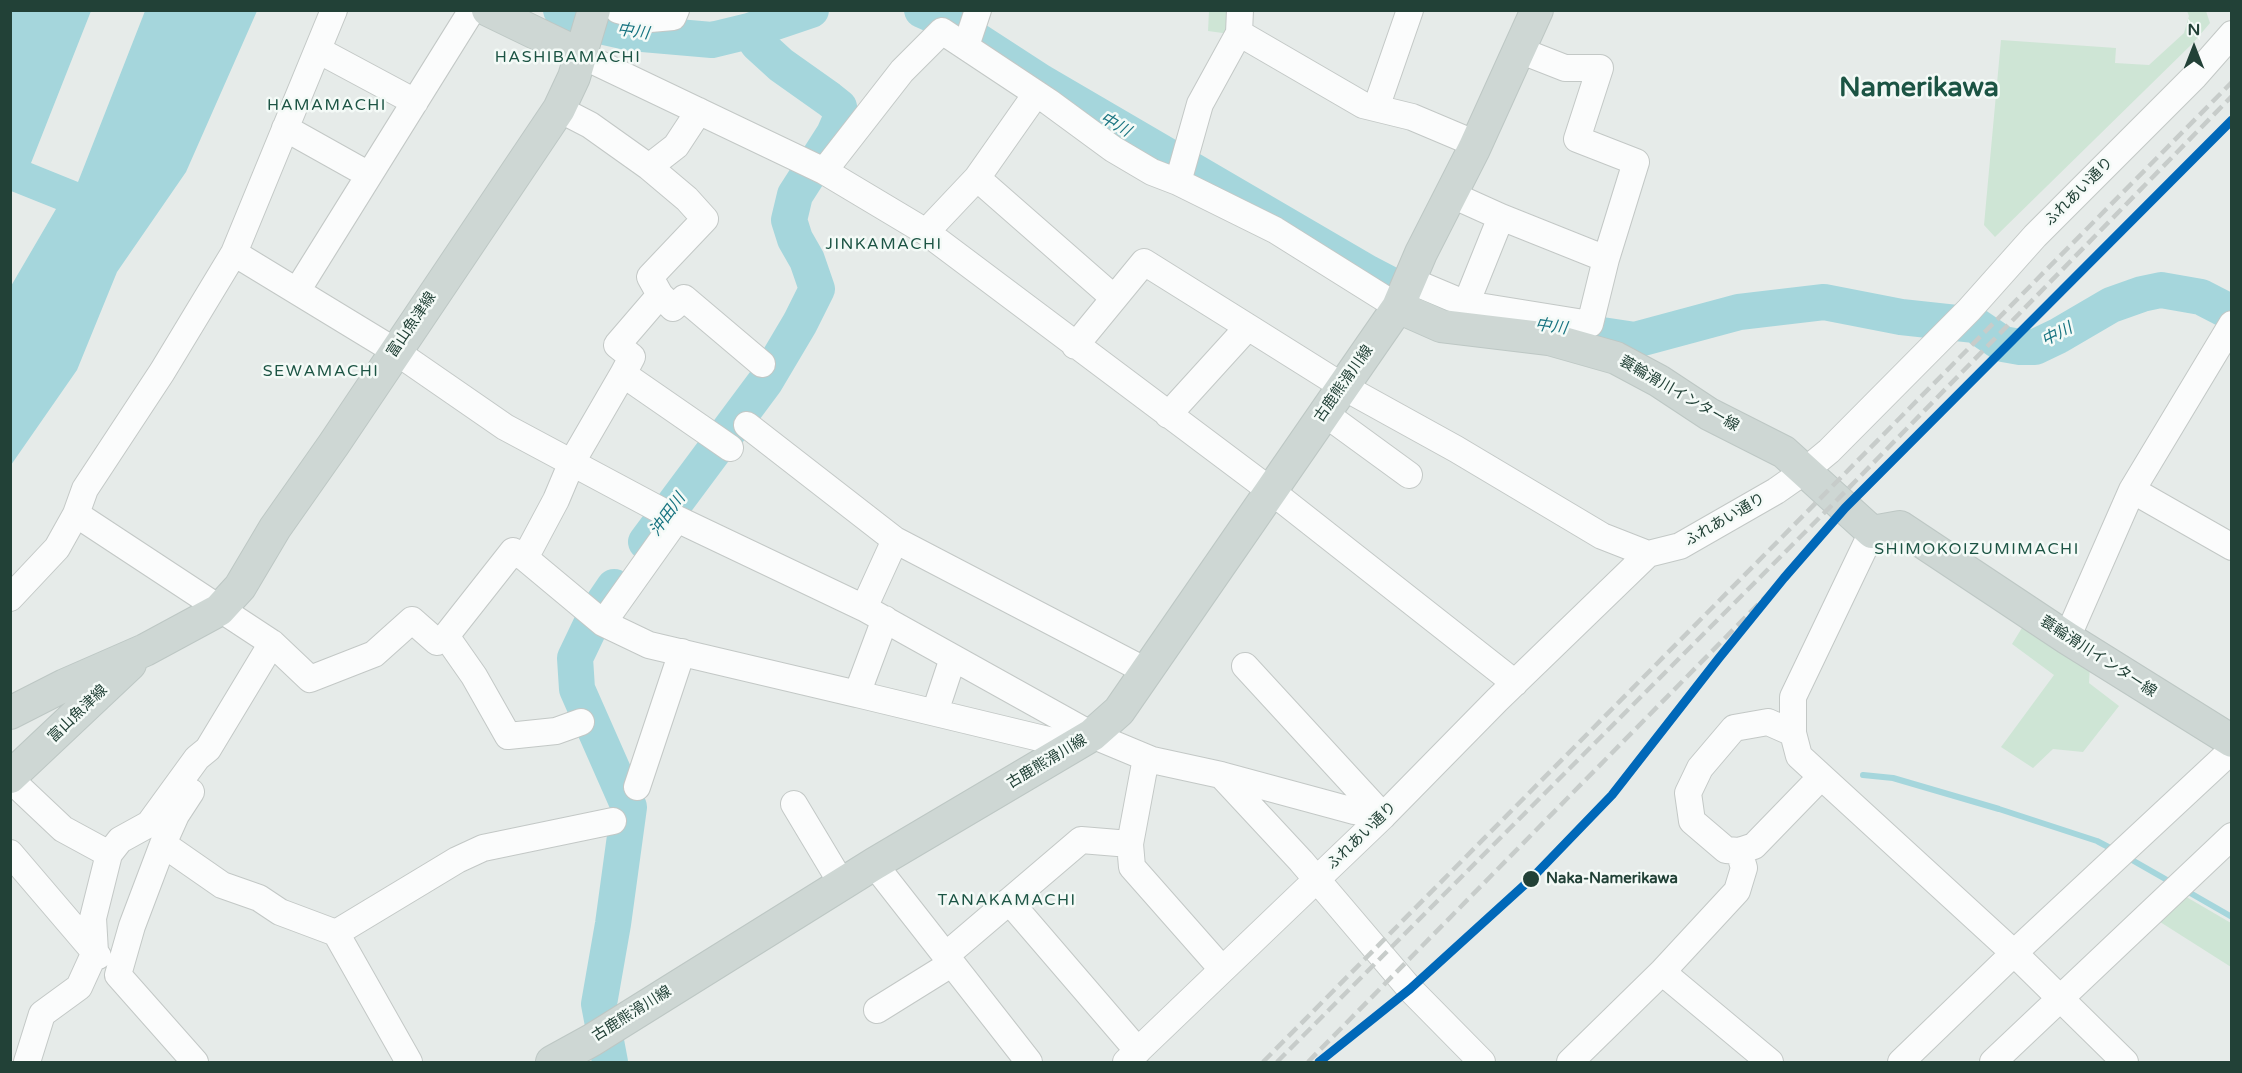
<!DOCTYPE html>
<meta charset="utf-8">
<style>
body{margin:0}
#map{position:relative;width:2242px;height:1073px;overflow:hidden;background:#e6ebe9;font-family:"Varela Round",sans-serif}
canvas{display:block}
.frame{position:absolute;inset:0;border:12px solid #224137;pointer-events:none}
.north{position:absolute;left:2164px;top:18px;width:60px;height:60px;-webkit-text-stroke:4px #f4faf7;paint-order:stroke;rotate:0deg;font-size:16px;font-weight:700;line-height:24px;text-align:center;color:#224137}
.north::after{content:'';display:block;margin:auto;width:21px;height:27px;background:#224137;clip-path:polygon(50% 0,100% 100%,50% 72%,0 100%)}
</style>
<div id="map">
<canvas width="2242" height="1073"></canvas>
<div class="frame"></div>
<div class="north">N</div>
</div>
<script>
const g = document.querySelector('canvas').getContext('2d');
g.lineJoin = 'round';
function paint(path, color) {
  g.fillStyle = color;
  g.fill(path, 'evenodd');
}
function toPath(rows) {
  const path = new Path2D();
  for (const r of rows) {
    path.moveTo(r[0], r[1]);
    for (let i = 2; i < r.length; i += 2) path.lineTo(r[i], r[i + 1]);
  }
  return path;
}
function stroke(path, color, width, dash) {
  g.strokeStyle = color;
  g.lineWidth = width;
  g.lineCap = dash ? 'butt' : 'round';
  g.setLineDash(dash || []);
  g.stroke(path);
}
function label(font, color, halo, rows, align = 'center') {
  g.font = font + ' "Varela Round","Noto Sans JP",sans-serif';
  g.lineWidth = 5;
  g.setLineDash([]);
  g.textBaseline = 'middle';
  g.strokeStyle = halo;
  g.fillStyle = color;
  for (const [text, x, y, turn = 0] of rows) {
    g.save();
    g.translate(x, y);
    g.rotate((+turn || 0) * Math.PI / 180);
    g.textAlign = isNaN(turn) ? turn : align;
    if (halo) g.strokeText(text, 0, 0);
    g.fillText(text, 0, 0);
    g.restore();
  }
}
const green = toPath([
 [1209,11,1232,11,1230,34,1208,31],
 [2187,11,2206,11,2210,23,2193,43,1995,237,1984,225,2001,40,2116,48,2115,63,2149,65,2184,33,2189,16],
 [2025,623,2090,665,2089,683,2119,706,2083,752,2053,749,2033,768,2001,747,2054,675,2012,644],
 [2183,895,2231,923,2231,967,2157,920]
]);
const water = toPath([
 [11,11,257,11,186,172,117,272,77,370,11,465]
]);
const pier = toPath([
 [91,11,145,11,78,182,31,163],
 [11,191,56,209,11,286]
]);
const stream = toPath([
 [1863,775,1893,778,1999,809,2097,841,2116,851],
 [2125,856,2174,884],
 [2185,890,2232,917]
]);
const river = toPath([
 [561,10,595,25,631,33,712,40,749,31,811,10],
 [922,10,947,21,1041,82,1368,273,1414,297,1456,313,1494,319],
 [1549,327,1635,340,1739,312,1824,302,1901,317,1975,325,2003,344,2020,347,2035,347,2058,336,2111,305,2142,294,2161,290,2201,297,2232,313],
 [646,542,765,382,800,323,817,289,807,260,795,239,789,220,795,195,834,134,841,118,839,107,829,99,781,65,758,44,749,31],
 [610,1062,599,1004,613,924,629,807,577,689,575,658,597,612,614,587]
]);
const minor = toPath([
 [618,10,650,19,673,17,676,10],
 [1239,33,1240,10],
 [966,46,978,10],
 [318,50,415,102],
 [1519,50,1565,68,1600,68,1577,139,1636,162,1606,259],
 [581,55,824,171,926,232,1271,491,1515,683],
 [1376,108,1410,10],
 [559,109,590,125,649,167],
 [285,128,369,175],
 [824,171,902,71,942,31,1049,102,1113,149,1152,172,1178,182,1275,230,1398,307],
 [977,178,1036,94],
 [1178,182,1200,104,1239,33,1363,105,1412,117,1476,144],
 [926,232,977,178,1114,298],
 [234,253,395,351,505,427,677,519,864,608,1092,735,1152,760,1221,775,1354,811,1383,816],
 [1409,280,1466,304,1501,217,1450,194],
 [297,291,472,10],
 [660,295,673,308,684,298,762,364],
 [1466,304,1590,324,1606,259,1501,217],
 [1248,327,1342,386,1456,449,1602,536,1648,554],
 [1075,346,1144,262,1248,327,1168,415],
 [623,374,632,357,617,345,660,295,650,277,705,219,687,199,649,167,676,146,699,111],
 [1324,413,1409,475],
 [747,425,895,540,1146,671],
 [2132,490,2232,547],
 [76,514,272,643,310,679,374,654,412,620,437,642,446,636,474,676,508,736,556,731,581,722],
 [1872,532,1793,697,1793,733,1799,756,2014,953,2125,1062],
 [525,558,556,500,572,462,623,374,730,448],
 [10,598,57,548,76,514,85,489,162,372,234,253,334,10],
 [864,608,895,540],
 [603,623,677,519],
 [446,636,513,551,525,558,603,623,649,645,857,694,885,619],
 [2067,638,2132,490,2232,324],
 [1245,666,1383,816],
 [857,694,1073,746],
 [935,712,953,658],
 [1793,733,1768,722,1734,728,1700,768,1688,793,1692,821,1726,850,1739,851,1754,846,1821,777],
 [1146,758,1130,844,1132,867,1222,969],
 [1221,775,1301,861,1410,989,1482,1062],
 [10,779,63,829,109,854],
 [637,787,682,652],
 [191,792,176,815,163,844,132,926,118,975,195,1062],
 [794,804,842,884],
 [163,844,222,885,259,898,280,912,336,933,409,1062],
 [10,853,98,956],
 [874,864,1029,1062],
 [1009,901,1138,1051],
 [336,933,457,860,483,848,613,821],
 [945,956,1081,840,1130,844],
 [1662,972,1770,1062],
 [877,1010,951,964],
 [27,1062,42,1014,79,987,95,952,93,918,109,854,120,840,149,824,197,758,208,749,272,643],
 [1126,1062,1383,816,1497,700,1648,554,1680,546,1776,491,1806,470,1829,451,1969,310,2035,236,2195,76,2232,34],
 [1570,1062,1662,972,1737,891,1744,868,1739,851],
 [1901,1062,2014,953,2232,750],
 [1993,1062,2232,836]
]);
const major = toPath([
 [488,10,581,55],
 [1398,307,1441,326,1549,339,1616,358,1659,381,1709,414,1784,452,1872,532,1900,527,2067,638,2232,741],
 [10,713,65,685,145,650,219,610,240,587,275,528,334,444,559,109,574,77,594,10],
 [10,777,130,664],
 [552,1062,592,1040,874,864,1092,735,1119,711,1398,307,1421,253,1474,149,1537,10]
]);
const rail = toPath([
 [1263,1062,2232,82],
 [1277,1062,1837,500,2232,96],
 [1308,1062,1784,578]
]);
const rail1 = toPath([
 [1319,1062,1410,989,1531,879,1612,795,1719,658,1784,578,1845,508,2232,120]
]);
const markers = [
 [1531,879,9,"#224137"]
];
const streetNames = [
 ["ふれあい通り",2079,192,-45],
 ["富山魚津線",412,325,-56],
 ["古鹿熊滑川線",1344,384,-55],
 ["蓑輪滑川インター線",1679,394,30],
 ["ふれあい通り",1725,520,-30],
 ["蓑輪滑川インター線",2098,657,33],
 ["富山魚津線",78,714,-44],
 ["古鹿熊滑川線",1047,762,-31],
 ["ふれあい通り",1362,836,-44],
 ["古鹿熊滑川線",632,1014,-32]
];
const stopNames = [
 ["Naka-Namerikawa",1546,879]
];
const waterNames = [
 ["中川",633,32,8],
 ["中川",1115,125,30],
 ["中川",1551,327,8],
 ["中川",2057,335,-27],
 ["沖田川",668,515,-54]
];
const neighbourhoodNames = [
 ["HASHIBAMACHI",568,58],
 ["HAMAMACHI",327,106],
 ["JINKAMACHI",884,245],
 ["SEWAMACHI",321,372],
 ["SHIMOKOIZUMIMACHI",1977,550],
 ["TANAKAMACHI",1007,901]
];
const townNames = [
 ["Namerikawa",1919,89]
];
paint(green, '#cee5d5');
paint(water, '#a5d6dc');
paint(pier, '#e6ebe9');
stroke(stream, '#a5d6dc', 6);
stroke(river, '#a5d6dc', 36);
stroke(minor, '#c3c8c6', 28);
stroke(major, '#bdc7c4', 34);
stroke(minor, '#fbfcfc', 26);
stroke(major, '#ced7d4', 32);
stroke(rail, '#c7ccca', 4.5, [12, 6]);
stroke(rail1, '#0068b9', 9);
for (const [x, y, r, color] of markers) {
  const dot = new Path2D();
  dot.arc(x, y, r, 0, 2 * Math.PI);
  g.fillStyle = color;
  g.fill(dot);
  stroke(dot, '#f4faf7', 2);
}
label('15px', '#224137', '#f4faf7', streetNames);
label('bold 15px', '#224137', '#f4faf7', stopNames, 'left');
label('italic 16px', '#187481', '#f4faf7', waterNames);
g.letterSpacing = '1.5px';
label('16px', '#1c5444', '#f4faf7', neighbourhoodNames);
g.letterSpacing = '0px';
label('bold 27px', '#1c5444', '#f4faf7', townNames);
</script>
